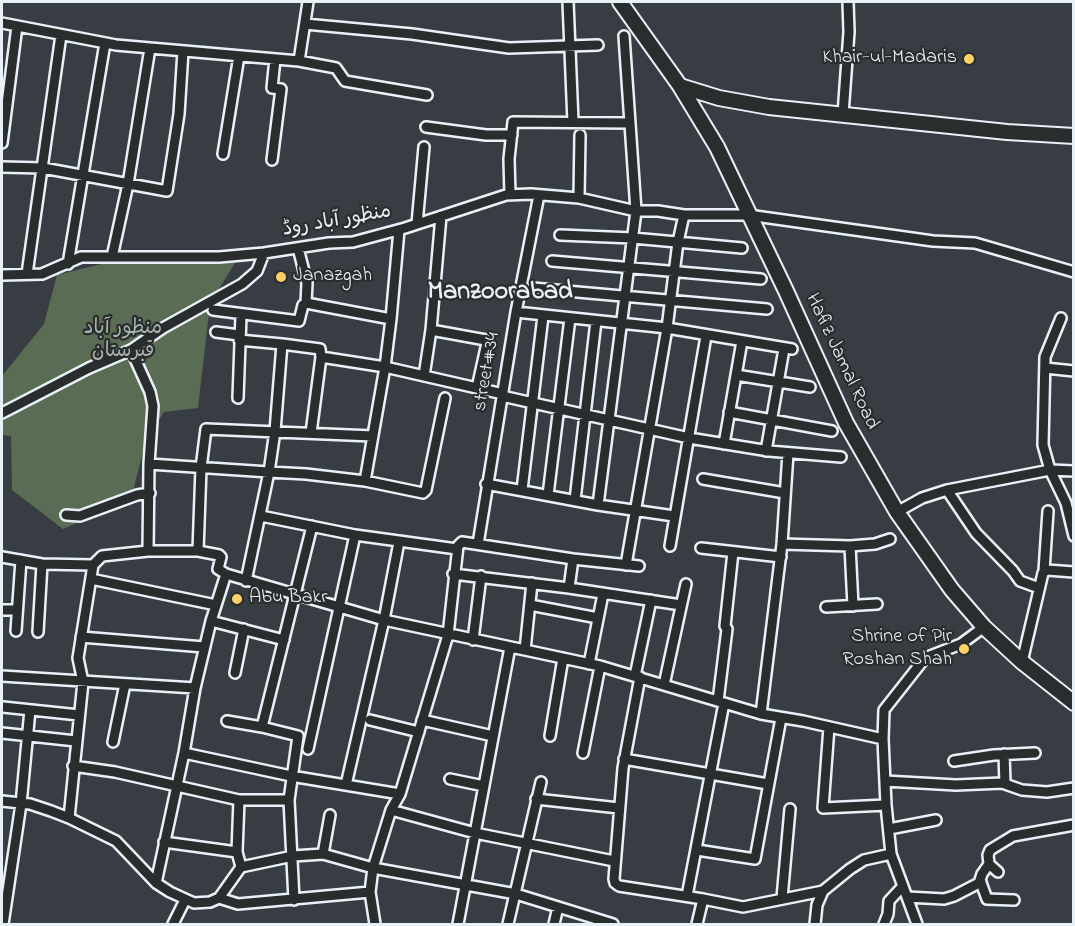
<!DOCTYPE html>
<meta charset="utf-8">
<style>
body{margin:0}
#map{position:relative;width:1075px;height:926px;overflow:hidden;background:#383d43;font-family:"Indie Flower",sans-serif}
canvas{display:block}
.frame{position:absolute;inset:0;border:3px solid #e8f1f8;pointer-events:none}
</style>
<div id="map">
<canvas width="1075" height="926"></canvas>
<div class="frame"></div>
</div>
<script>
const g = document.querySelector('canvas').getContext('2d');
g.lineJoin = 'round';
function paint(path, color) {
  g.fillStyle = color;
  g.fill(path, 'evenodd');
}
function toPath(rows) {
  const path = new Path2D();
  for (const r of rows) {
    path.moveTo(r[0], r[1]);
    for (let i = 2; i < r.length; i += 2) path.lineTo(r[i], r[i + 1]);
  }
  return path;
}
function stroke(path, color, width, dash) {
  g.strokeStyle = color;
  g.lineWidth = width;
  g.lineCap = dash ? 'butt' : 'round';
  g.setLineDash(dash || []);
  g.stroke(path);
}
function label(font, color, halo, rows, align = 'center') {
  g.font = font + ' "Indie Flower","Playpen Sans Arabic",sans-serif';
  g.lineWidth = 4.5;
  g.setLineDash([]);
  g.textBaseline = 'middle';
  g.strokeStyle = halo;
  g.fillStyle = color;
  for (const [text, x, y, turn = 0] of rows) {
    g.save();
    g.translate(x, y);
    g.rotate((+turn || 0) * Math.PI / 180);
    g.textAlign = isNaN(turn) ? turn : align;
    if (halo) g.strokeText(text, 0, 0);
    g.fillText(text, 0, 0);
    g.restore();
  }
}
const green = toPath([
 [146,253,236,261,210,304,198,408,164,412,146,440,131,499,63,529,12,490,11,436,2,435,2,376,44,324,57,275]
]);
const street = toPath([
 [568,2,573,122],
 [2,23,116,45,299,61,336,68,345,81,427,95],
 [305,24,412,34,509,48,598,45],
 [299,61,308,2],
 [843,114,849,32,848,2],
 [426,127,486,135,512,135],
 [2,143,17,26],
 [223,154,239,56],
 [272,160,281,89,272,88,275,59],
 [2,167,43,168,167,191,179,114,183,51],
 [510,195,509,159,513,122,630,123],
 [579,198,580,135],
 [417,224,424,147],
 [560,235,633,238,742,248],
 [298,248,307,283,306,303,391,319,385,367,321,357,311,433],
 [112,257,128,184,150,48],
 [552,261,761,279],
 [68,264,105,43],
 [27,274,61,35],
 [2,275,42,274,81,257,219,257,264,253,329,243,353,242,405,228,506,195,531,194,579,198,636,211,658,211,684,215,748,215,933,241,975,243,1074,272],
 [533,288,767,309],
 [213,310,299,321,303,305,306,303],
 [516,312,667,328,792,349],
 [1061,318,1045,357,1043,445,1050,470,1066,503,1074,536],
 [391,319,399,230],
 [431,330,441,216],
 [216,332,239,335],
 [239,340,282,344,275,431,269,472,306,474,365,481,423,493,426,490,445,398],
 [282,344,320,349,321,357],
 [131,350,150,392,153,406,149,464,148,551],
 [1045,368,1074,371],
 [736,375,810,387],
 [424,376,431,330,486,340,487,343,477,388],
 [502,396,689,438,769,451,841,457],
 [238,398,241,315],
 [729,412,832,431],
 [2,413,89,368,131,350,163,328,242,284,257,271,264,253],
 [724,444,742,341],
 [766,451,784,349],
 [149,464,269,472,246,581],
 [703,479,785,493],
 [365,481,385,367,503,394],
 [486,484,598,505,674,516],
 [522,490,543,316],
 [947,490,976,533,1013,571,1020,581,1039,588],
 [548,495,570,318],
 [575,500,596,321],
 [598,505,636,211,624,36],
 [897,512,922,498,947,490,1050,470,1074,471],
 [66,515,80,516,137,495,150,493],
 [261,516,355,535,457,549],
 [478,544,516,312,539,195],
 [782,544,850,546,875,544,890,539],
 [670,546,706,336],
 [850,546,853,606],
 [701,548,781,557],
 [198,551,201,468,206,429,373,436],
 [2,557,42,564,93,565],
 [626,565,667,328,678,242,684,215],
 [1044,571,1048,511],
 [453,574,569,588,681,605],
 [91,579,216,605],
 [569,588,573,559],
 [530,605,598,618],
 [826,607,877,604],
 [2,610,17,610],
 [211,621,284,640],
 [16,631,21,560],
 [38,632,42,564],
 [81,637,204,647],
 [473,640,481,576],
 [525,650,532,583],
 [1022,662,1043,573,1047,570,1074,572],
 [589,664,603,594],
 [235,673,244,629],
 [2,676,195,688],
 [635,676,651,600],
 [640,677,623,768,614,879,615,883,619,886,703,899],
 [664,685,686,584],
 [718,701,727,629,725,626,733,552],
 [3,707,79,715],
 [761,714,782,544,788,453],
 [370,720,419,732],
 [422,720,493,736],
 [227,721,262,727,298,736,289,800,294,900],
 [262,727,312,526],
 [829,727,823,808,886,805],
 [2,733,76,741],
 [550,736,563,658],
 [113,742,125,684],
 [308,749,355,535],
 [184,753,291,776,400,794],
 [583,753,600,666],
 [1004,754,1005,784],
 [624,759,768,784],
 [954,761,994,755,1035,753],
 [73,766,115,772,239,800,289,800],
 [450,779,484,786],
 [885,781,956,785,1002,783,1022,790,1047,792,1074,788],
 [346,785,384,620,399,542],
 [536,799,619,808],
 [239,800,237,852,241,867],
 [2,801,30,804,51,811,69,818,116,841,156,883,170,892,194,903,210,902,219,898,241,867,293,856,323,854,373,868,516,894,613,924],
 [391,810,475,833,614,861],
 [69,818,83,682,78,658,93,565,102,556,148,551,198,551,219,555,221,557,218,569,226,574],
 [889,829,936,820],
 [164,842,237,852],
 [697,850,755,859,781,718],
 [323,854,330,815],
 [989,864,982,874,980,880,987,899,1014,900],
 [998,872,989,864,988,855,990,850,1013,836,1074,825],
 [156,883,184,753,195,688,211,621,226,574,384,620,600,666,761,714,803,721,883,739],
 [687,896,724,703],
 [907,897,944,899,954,896,981,882],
 [219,898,238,904,370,892],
 [782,898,790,809],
 [3,924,21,804,30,710],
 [173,924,185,900],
 [375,924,370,892,373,868,391,810,400,794,448,635,458,546,462,542,573,559,639,566],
 [458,924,510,647],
 [508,924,541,782],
 [554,924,558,907],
 [697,924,703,899,743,907,823,891,850,869,864,860,891,854],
 [815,924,817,905,823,891],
 [884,924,888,914,889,901,903,886],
 [917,924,891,854,886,805,883,739,884,710,925,658,961,644,984,627]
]);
const secondary = toPath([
 [620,2,680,86,717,147,786,291,846,423,897,512,952,590,984,627,1022,662,1074,703],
 [680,86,719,98,769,107,1007,132,1074,136]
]);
const markers = [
 [969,59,6,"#ffd166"],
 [281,277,6,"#ffd166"],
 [237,599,6,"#ffd166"],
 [964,649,6,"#ffd166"]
];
const poiNames = [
 ["Khair-ul-Madaris",957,59],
 ["Janazgah",293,277,"left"],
 ["Abu Bakr",249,599,"left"],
 ["Shrine of Pir",952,638],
 ["Roshan Shah",952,661]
];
const streetNames = [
 ["منظور آباد روڈ",337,222,-10],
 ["Hafiz Jamal Road",841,362,65],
 ["street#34",488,372,-80]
];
const parkNames = [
 ["منظور آباد",123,330],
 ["قبرستان",123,353]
];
const districtNames = [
 ["Manzoorabad",500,294]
];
paint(green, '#5b6c55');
stroke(street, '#e8f1f8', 14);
stroke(secondary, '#e8f1f8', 18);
stroke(street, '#2a2d2e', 9);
stroke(secondary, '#2a2d2e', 14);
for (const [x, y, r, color] of markers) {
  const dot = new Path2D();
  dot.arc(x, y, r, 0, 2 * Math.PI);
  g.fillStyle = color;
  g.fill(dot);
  stroke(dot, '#2a2d2e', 2);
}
label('20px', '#e8f1f8', '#2a2d2e', poiNames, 'right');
label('20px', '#e8f1f8', '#2a2d2e', streetNames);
label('20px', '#a9b5af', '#2a2d2e', parkNames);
label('bold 26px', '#e8f1f8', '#2a2d2e', districtNames);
</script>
